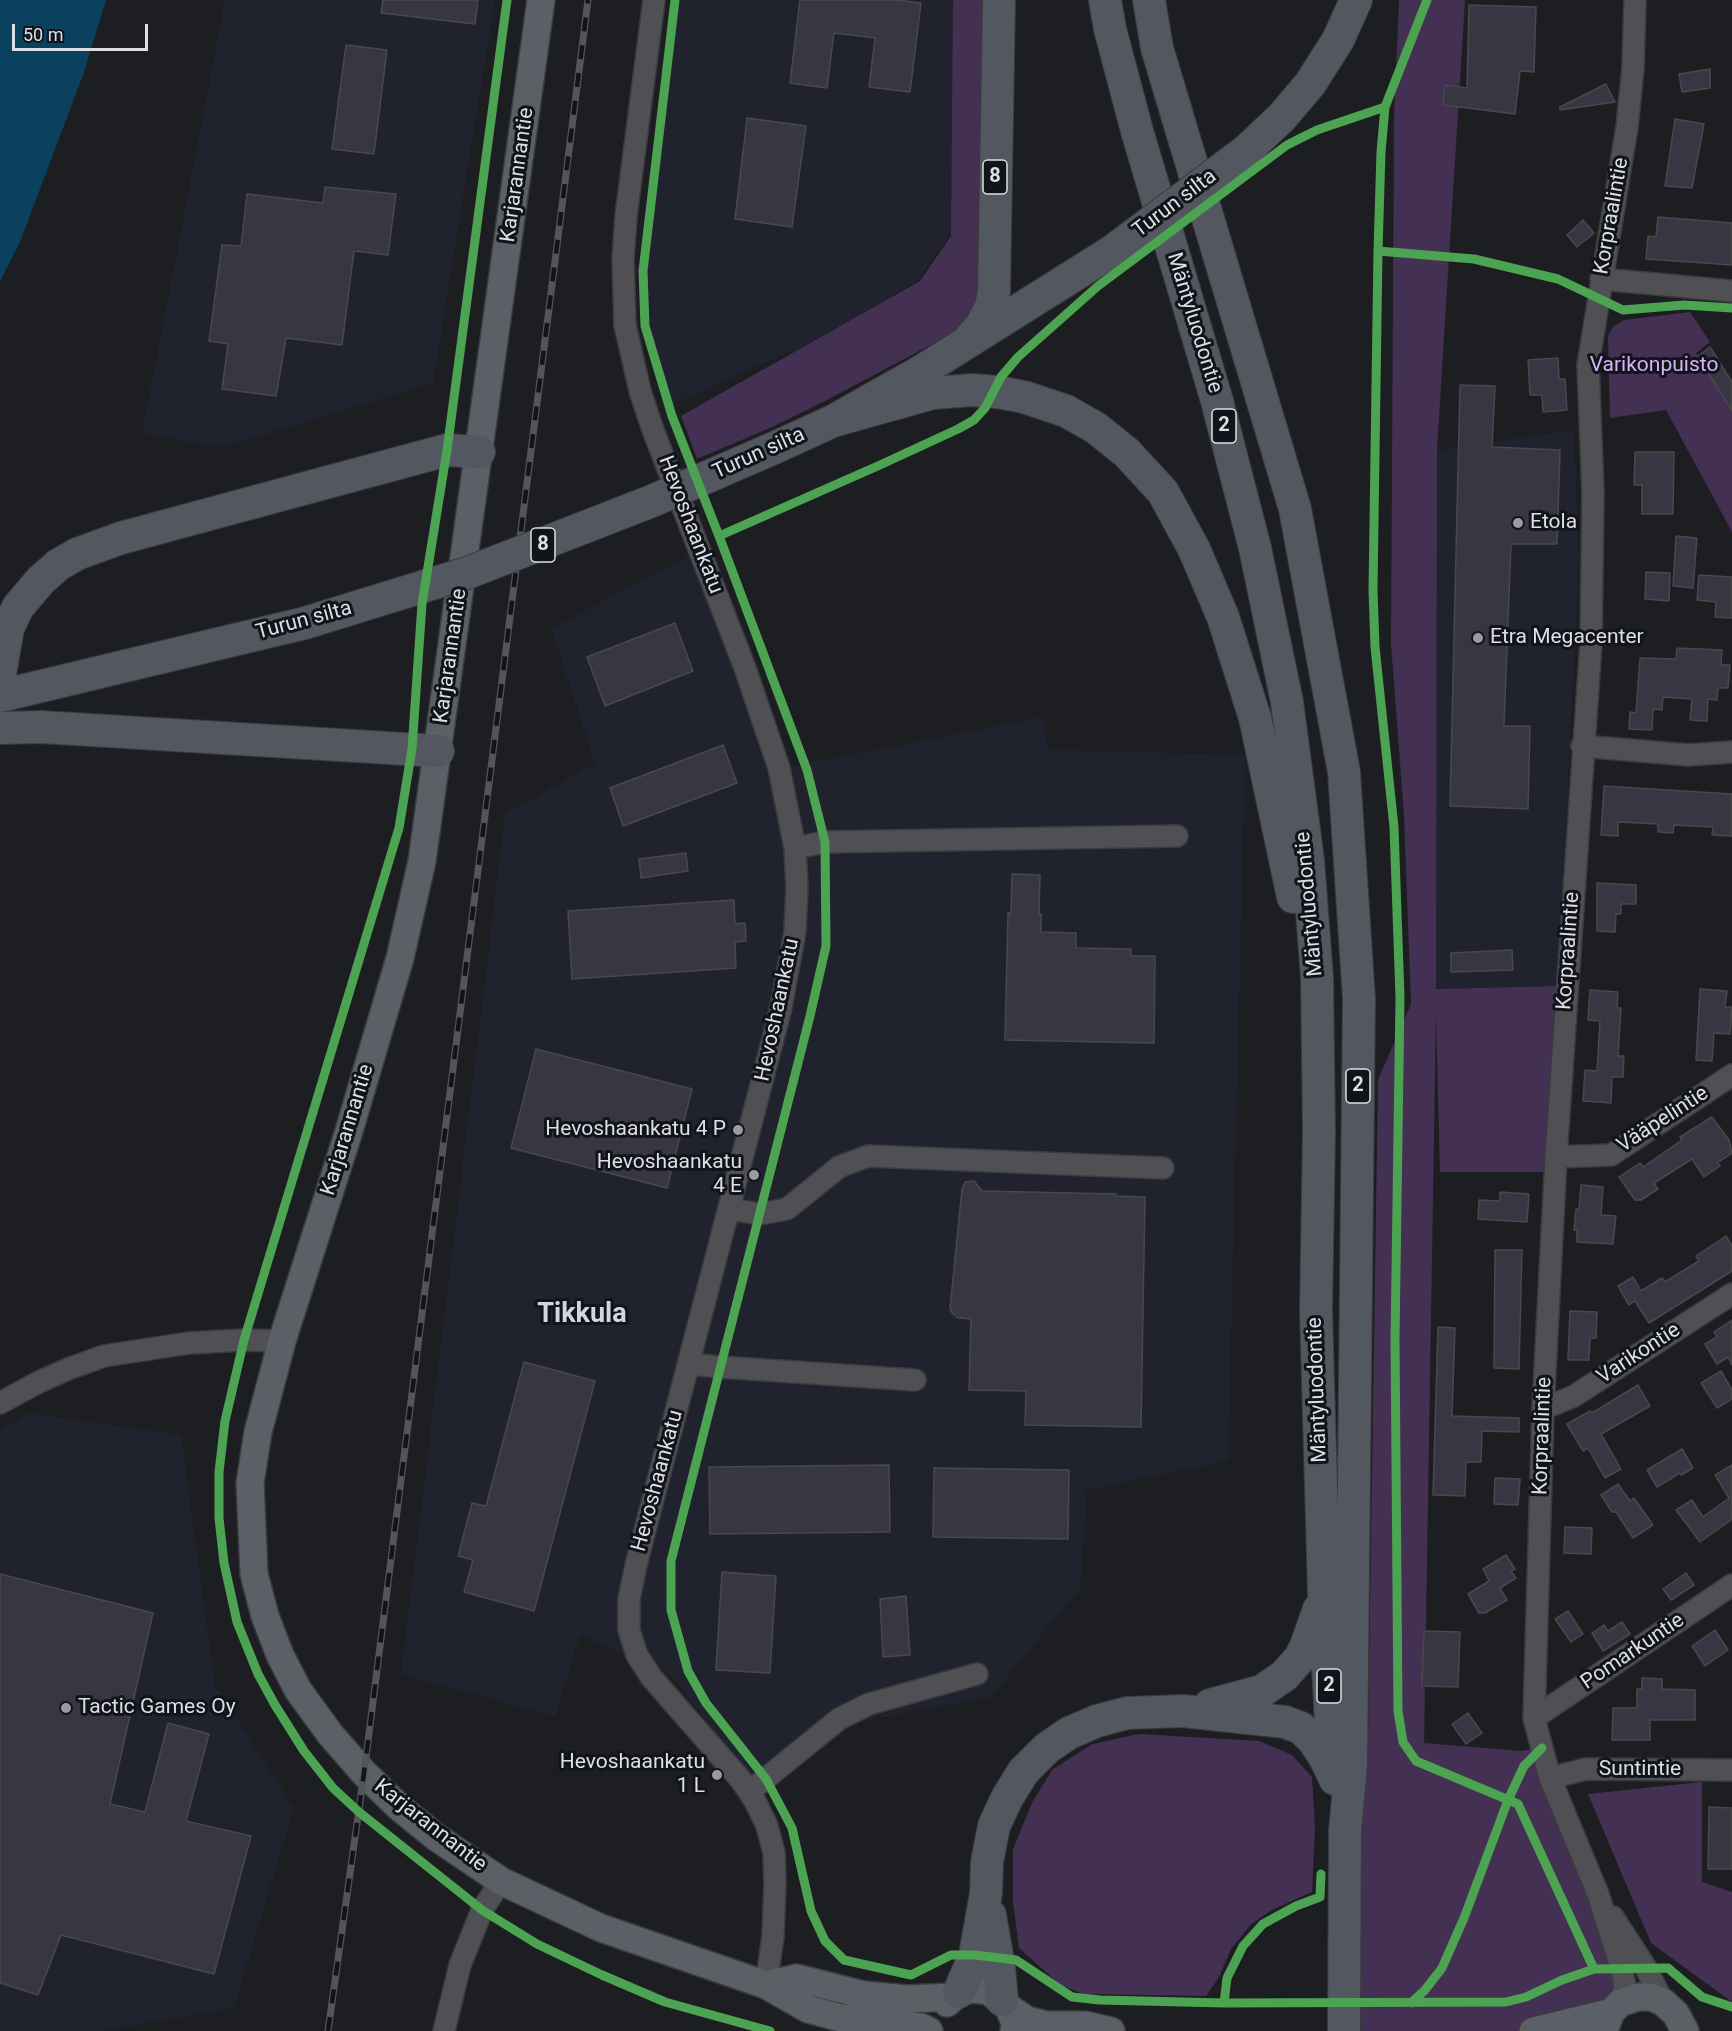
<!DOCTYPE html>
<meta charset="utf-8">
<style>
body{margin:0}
#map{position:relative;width:1732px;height:2031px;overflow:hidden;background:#1d1e22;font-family:Roboto,sans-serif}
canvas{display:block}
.scale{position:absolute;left:12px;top:24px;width:136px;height:27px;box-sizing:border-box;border:3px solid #dedfe4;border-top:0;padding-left:8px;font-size:18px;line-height:21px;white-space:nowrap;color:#dedfe4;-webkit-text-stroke:4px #12141b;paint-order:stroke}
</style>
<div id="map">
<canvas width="1732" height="2031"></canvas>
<div class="scale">50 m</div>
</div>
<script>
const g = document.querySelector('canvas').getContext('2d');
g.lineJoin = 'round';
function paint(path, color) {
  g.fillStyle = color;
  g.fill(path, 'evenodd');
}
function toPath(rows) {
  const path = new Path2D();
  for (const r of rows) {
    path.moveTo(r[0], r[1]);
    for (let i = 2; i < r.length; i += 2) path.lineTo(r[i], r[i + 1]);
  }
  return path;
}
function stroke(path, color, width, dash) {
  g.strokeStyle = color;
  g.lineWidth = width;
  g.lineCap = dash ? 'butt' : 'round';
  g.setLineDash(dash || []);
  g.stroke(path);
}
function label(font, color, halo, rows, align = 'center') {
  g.font = font + ' Roboto,sans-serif';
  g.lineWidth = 6;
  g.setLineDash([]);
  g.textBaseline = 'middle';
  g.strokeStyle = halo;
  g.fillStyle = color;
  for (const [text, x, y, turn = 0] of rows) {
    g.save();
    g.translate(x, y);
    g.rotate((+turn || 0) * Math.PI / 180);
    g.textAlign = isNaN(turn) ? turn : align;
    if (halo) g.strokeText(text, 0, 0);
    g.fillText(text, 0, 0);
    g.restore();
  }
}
const built = toPath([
 [225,0,495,0,433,383,224,447,142,434],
 [679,0,961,0,950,235,917,281,818,339,669,406,649,333,645,279],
 [1574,430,1579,562,1558,986,1436,989,1437,450],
 [693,554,768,771,1042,717,1049,750,1245,755,1228,1461,1087,1490,1080,1588,991,1697,857,1722,764,1795,670,1675,580,1635,555,1717,401,1674,505,814,595,763,551,628],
 [28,1413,181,1435,215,1685,294,1808,234,2008,101,2031,0,2031,0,1431]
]);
const green = toPath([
 [953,0,987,0,982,289,970,320,938,341,825,401,772,427,697,459,681,416,920,281,951,236],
 [1399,0,1465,0,1437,450,1436,989,1558,986,1555,1172,1440,1172,1436,1014,1424,1743,1520,1751,1542,1748,1622,1970,1611,2012,1539,2031,1344,2031,1368,1739,1378,1080,1411,1004,1404,815,1391,644,1394,117],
 [1690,312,1710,342,1696,353,1732,412,1732,532,1666,410,1610,418,1608,336,1613,327,1624,320],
 [1139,1734,1259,1741,1292,1755,1312,1777,1315,1828,1312,1892,1272,1910,1251,1924,1231,1949,1219,1977,1206,1996,1083,1994,1059,1984,1019,1948,1013,1901,1013,1849,1032,1803,1052,1770,1092,1744],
 [1702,1782,1702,1882,1732,1892,1732,2002,1651,1943,1588,1794]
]);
const water = toPath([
 [0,0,106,0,83,75,20,242,0,281]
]);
const building = toPath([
 [383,0,478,0,475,24,381,13,383,0],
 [800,0,897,0,921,3,910,92,869,87,875,38,834,33,827,88,790,83,800,0],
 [1469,5,1536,7,1534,72,1520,71,1515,114,1443,105,1445,85,1467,88,1469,5],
 [346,45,387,50,374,154,332,149,346,45],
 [1710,69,1710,88,1682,92,1679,74,1710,69],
 [1606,84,1615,102,1560,110,1560,107,1606,84],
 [747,118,806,126,792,227,735,219,747,118],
 [1675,119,1704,124,1692,188,1665,186,1675,119],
 [325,187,396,194,388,255,354,251,342,345,286,338,276,396,222,389,228,344,209,341,222,245,241,246,247,194,323,203,325,187],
 [1658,217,1732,223,1732,265,1646,259,1648,236,1656,237,1658,217],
 [1583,220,1594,233,1577,247,1567,235,1583,220],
 [1710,347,1732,382,1732,411,1698,356,1710,347],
 [1558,358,1559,379,1565,379,1567,410,1543,412,1542,395,1530,395,1528,360,1558,358],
 [1460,385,1495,386,1492,447,1560,450,1557,544,1511,544,1504,726,1530,726,1528,809,1450,806,1460,385],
 [1635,452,1674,452,1673,514,1642,514,1642,485,1634,485,1635,452],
 [1676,536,1697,538,1693,588,1673,586,1676,536],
 [1646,572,1670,573,1669,601,1645,599,1646,572],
 [1699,575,1732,577,1732,618,1715,617,1716,602,1697,600,1699,575],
 [675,623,693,671,605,706,587,657,675,623],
 [1677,648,1722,650,1721,665,1730,665,1728,688,1718,688,1717,700,1708,699,1707,721,1690,720,1692,699,1663,697,1662,710,1653,709,1652,730,1629,729,1630,712,1636,713,1640,658,1676,659,1677,648],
 [723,745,737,783,623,826,610,788,723,745],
 [1604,786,1732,794,1732,836,1712,835,1713,827,1674,825,1673,833,1658,832,1658,824,1618,822,1618,836,1601,835,1604,786],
 [686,853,688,871,641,878,639,859,686,853],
 [1012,874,1040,875,1039,914,1041,914,1041,932,1076,933,1076,948,1131,949,1131,956,1155,956,1154,1043,1005,1040,1008,913,1011,913,1012,874],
 [1597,883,1636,885,1636,904,1621,904,1621,914,1616,914,1615,932,1597,931,1597,883],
 [734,900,735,924,745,923,746,941,735,942,736,968,572,979,568,911,734,900],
 [1512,950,1513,970,1451,972,1451,953,1512,950],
 [1700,989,1727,991,1725,1007,1732,1007,1730,1034,1714,1033,1712,1061,1696,1060,1700,989],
 [1590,990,1618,992,1617,1008,1621,1008,1618,1056,1624,1056,1623,1077,1612,1077,1611,1103,1583,1101,1585,1070,1597,1071,1600,1021,1588,1020,1590,990],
 [536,1049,692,1089,667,1188,511,1148,536,1049],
 [1712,1117,1729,1140,1732,1153,1717,1163,1720,1166,1704,1177,1692,1159,1654,1183,1658,1189,1641,1200,1635,1200,1619,1177,1640,1163,1643,1167,1682,1140,1680,1137,1712,1117],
 [974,1181,982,1191,1116,1194,1116,1196,1145,1197,1141,1427,1025,1425,1026,1391,969,1390,971,1319,958,1318,952,1313,950,1308,962,1189,965,1182,974,1181],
 [1581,1185,1603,1187,1601,1215,1616,1216,1613,1244,1577,1242,1577,1230,1574,1230,1576,1209,1579,1209,1581,1185],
 [1500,1192,1529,1194,1527,1222,1478,1219,1479,1200,1500,1201,1500,1192],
 [1726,1236,1732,1246,1732,1271,1649,1323,1635,1301,1629,1305,1618,1286,1633,1277,1641,1291,1662,1278,1665,1282,1699,1261,1696,1256,1726,1236],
 [1495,1250,1522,1250,1519,1369,1494,1368,1495,1250],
 [1570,1311,1597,1312,1596,1338,1590,1338,1589,1360,1568,1360,1570,1311],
 [1732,1320,1732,1365,1728,1357,1717,1364,1705,1344,1717,1337,1714,1332,1732,1320],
 [1438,1327,1455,1328,1452,1416,1519,1418,1519,1432,1482,1431,1481,1462,1466,1462,1465,1496,1433,1495,1438,1327],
 [524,1362,595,1381,534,1611,464,1592,473,1560,458,1556,472,1503,486,1506,524,1362],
 [1721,1371,1732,1390,1732,1399,1717,1408,1701,1383,1721,1371],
 [1638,1385,1650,1406,1601,1434,1621,1469,1605,1478,1588,1448,1583,1451,1567,1424,1590,1411,1592,1413,1638,1385],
 [1682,1449,1693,1468,1681,1475,1680,1473,1657,1487,1647,1470,1682,1449],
 [889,1465,890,1532,710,1534,709,1467,889,1465],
 [1732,1465,1732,1519,1700,1542,1676,1510,1692,1500,1703,1517,1729,1498,1715,1475,1732,1465],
 [934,1468,1069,1470,1068,1539,933,1537,934,1468],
 [1495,1478,1520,1479,1518,1505,1494,1504,1495,1478],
 [1618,1484,1630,1501,1634,1498,1653,1525,1633,1538,1616,1512,1612,1512,1601,1495,1618,1484],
 [1565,1527,1592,1528,1591,1554,1564,1553,1565,1527],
 [1506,1555,1515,1569,1511,1571,1516,1578,1500,1588,1507,1600,1485,1613,1479,1613,1468,1594,1489,1581,1483,1569,1506,1555],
 [722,1572,776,1576,770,1673,716,1670,722,1572],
 [1686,1573,1694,1585,1671,1600,1663,1589,1686,1573],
 [0,1574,153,1613,110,1804,145,1812,168,1723,209,1734,186,1821,251,1836,214,1974,61,1935,38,1995,0,1983,0,1574],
 [906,1596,910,1655,883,1657,880,1599,906,1596],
 [1568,1611,1583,1634,1571,1642,1555,1619,1568,1611],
 [1622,1622,1630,1634,1603,1651,1592,1633,1604,1625,1608,1631,1622,1622],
 [1715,1630,1728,1650,1705,1666,1692,1646,1715,1630],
 [1424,1631,1460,1632,1458,1687,1422,1686,1424,1631],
 [1642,1678,1662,1679,1662,1689,1695,1690,1695,1720,1650,1720,1650,1740,1612,1740,1613,1708,1637,1708,1637,1689,1642,1689,1642,1678],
 [1468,1713,1482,1733,1466,1744,1452,1724,1468,1713],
 [1709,1807,1732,1808,1732,1869,1708,1869,1709,1807]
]);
const minor = toPath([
 [654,0,626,216,623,259,625,325,640,391,653,430,745,668,779,768,795,848,797,887,795,932,780,1012,637,1561,629,1599,629,1630,637,1655,651,1677,741,1780,755,1801,767,1826,774,1853,775,1882,773,1936,766,1985],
 [1601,279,1732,291],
 [1582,746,1688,755,1732,752],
 [795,848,825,842,1177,836],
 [1556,1157,1611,1155,1732,1075],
 [729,1209,760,1214,787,1209,839,1167,868,1156,1163,1168],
 [689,1364,720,1367,915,1380],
 [0,1403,39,1382,68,1369,104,1356,189,1343,244,1340,282,1341],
 [1543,1409,1574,1396,1732,1294],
 [1534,1718,1732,1585],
 [1550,1778,1586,1769,1732,1770],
 [749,1792,839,1719,869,1704,977,1674],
 [1613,1917,1646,1968,1663,2002],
 [1620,2003,1625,1987,1622,1970,1598,1894,1550,1778,1534,1718,1543,1409,1556,1157,1591,643,1593,493,1588,365,1627,127,1633,68,1635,0],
 [444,2031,460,1965,482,1910,501,1881]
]);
const major = toPath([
 [541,0,422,861,400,958,349,1131,282,1341,258,1432,250,1483,254,1574,265,1616,280,1655,298,1690,330,1734,364,1773,399,1807,436,1837,501,1881,601,1928,766,1985,808,2009,841,2018,921,2027,929,2031],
 [766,1985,797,1978,864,1995,908,1999,951,1997],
 [947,2003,959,1992,973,1989,989,1991,1009,2008,1015,2023,1014,2031],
 [1009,2008,1027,2020,1047,2025,1085,2025,1111,2031],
 [1533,2031,1611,2012],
 [1604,2031,1611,2012,1620,2003,1638,1997,1650,1997,1663,2002,1676,2014,1685,2031]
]);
const highway = toPath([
 [1105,0,1110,29,1137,131,1217,401,1255,548,1287,702,1308,860,1317,978,1319,1132,1316,1310,1324,1593,1332,1741],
 [1149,0,1157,48,1295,509,1344,772,1359,999,1351,1765,1345,1831,1344,2031],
 [1247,150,1282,117,1310,84,1338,40,1356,0],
 [970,338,981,326,991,307,994,291,999,0],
 [833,421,933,393,972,390,997,392,1024,397,1066,411,1096,428,1127,453,1163,492,1194,549,1223,617,1255,718,1293,897],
 [774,448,833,421,920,372,1111,252],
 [0,674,8,628,18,607,41,580,58,565,77,554,121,538,447,450,479,452],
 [0,696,305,623],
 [0,728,41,727,438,751],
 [1210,1705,1262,1691,1284,1676,1300,1658,1306,1646,1319,1609],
 [990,1915,999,1967,1002,2000],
 [959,1992,975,1955,986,1893,987,1862,994,1826,1007,1798,1023,1772,1047,1748,1069,1733,1097,1721,1127,1713,1183,1711,1285,1722,1301,1728,1314,1741,1325,1758,1335,1779]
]);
const rail = toPath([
 [328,2031,364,1773,588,0]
]);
const highwayBridge = toPath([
 [1111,252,1247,150],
 [305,623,467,573,652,501,774,448]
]);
const cycleway = toPath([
 [507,0,447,450,422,604,412,749,399,828,244,1340,225,1421,219,1472,219,1518,224,1563,237,1622,258,1674,275,1705,304,1751,333,1788,359,1812,482,1910,537,1944,602,1975,665,2002,770,2031],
 [675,0,643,271,645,326,672,416,719,536,807,770,825,842,826,946,810,1016,671,1561,671,1610,688,1671,706,1703,766,1779,792,1828,811,1911,825,1941,844,1960,911,1975,951,1955,975,1955,1016,1960,1072,1997,1100,2000,1224,2003,1506,2002,1526,1997,1562,1980,1594,1969,1668,1968,1702,1997,1732,2007],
 [1427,0,1385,107,1381,152,1378,251,1373,590,1375,647,1394,827,1400,998,1395,1339,1398,1711,1403,1742,1416,1761,1518,1804,1594,1969],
 [1378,251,1474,259,1558,279,1623,310,1684,305,1732,308],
 [719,536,880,465,958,429,974,420,985,408,1001,377,1018,357,1098,286,1287,145,1317,130,1385,107],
 [1224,2003,1227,1978,1243,1946,1263,1924,1296,1906,1320,1897,1321,1874],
 [1411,2003,1425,1990,1442,1968,1464,1918,1508,1800,1524,1766,1542,1748]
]);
const markers = [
 [1518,523,6,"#9a9ba0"],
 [1478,638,6,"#9a9ba0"],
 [738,1130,6,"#9a9ba0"],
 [754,1175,6,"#9a9ba0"],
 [66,1708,6,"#9a9ba0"],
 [717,1775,6,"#9a9ba0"]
];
const shields = [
 [995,177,24],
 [1224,426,24],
 [543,545,24],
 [1358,1086,24],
 [1329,1686,24]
];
const shieldNames = [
 ["8",995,177],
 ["2",1224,426],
 ["8",543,545],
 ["2",1358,1086],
 ["2",1329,1686]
];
const streetNames = [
 ["Karjarannantie",518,175,-82],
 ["Turun silta",1175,204,-37],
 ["Korpraalintie",1612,216,-80],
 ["Mäntyluodontie",1194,323,73],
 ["Turun silta",759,454,-24],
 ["Hevoshaankatu",690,525,69],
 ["Turun silta",304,621,-15],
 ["Karjarannantie",451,656,-82],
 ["Mäntyluodontie",1310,904,-95],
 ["Korpraalintie",1569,951,-86],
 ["Hevoshaankatu",778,1010,-78],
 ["Vääpelintie",1663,1120,-33],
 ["Karjarannantie",348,1130,-73],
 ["Varikontie",1639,1354,-33],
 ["Mäntyluodontie",1318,1390,-92],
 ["Korpraalintie",1543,1436,-88],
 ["Hevoshaankatu",658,1481,-75],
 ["Pomarkuntie",1633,1652,-34],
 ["Suntintie",1640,1770],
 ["Karjarannantie",430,1826,38]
];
const parkNames = [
 ["Varikonpuisto",1654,366]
];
const poiNames = [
 ["Etola",1530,523],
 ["Etra Megacenter",1490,638],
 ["Hevoshaankatu 4 P",726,1130,"right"],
 ["Hevoshaankatu",742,1163,"right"],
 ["4 E",742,1187,"right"],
 ["Tactic Games Oy",78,1708],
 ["Hevoshaankatu",705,1763,"right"],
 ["1 L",705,1787,"right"]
];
const districtNames = [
 ["Tikkula",582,1315]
];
paint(built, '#20222d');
paint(green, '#443052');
paint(water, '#09415f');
paint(building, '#383643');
stroke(building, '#48494c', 1.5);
stroke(minor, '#3a3b3e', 24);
stroke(major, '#3a3b3e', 30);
stroke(highway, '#3a3b3e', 34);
stroke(minor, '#505054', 21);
stroke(major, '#5b5f66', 27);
stroke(highway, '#53575f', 32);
stroke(rail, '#545558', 7);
stroke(rail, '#12141b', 4.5, [14]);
stroke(highwayBridge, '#3a3b3e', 34, []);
stroke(highwayBridge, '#53575f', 32);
stroke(cycleway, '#4ca352', 9);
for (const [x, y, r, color] of markers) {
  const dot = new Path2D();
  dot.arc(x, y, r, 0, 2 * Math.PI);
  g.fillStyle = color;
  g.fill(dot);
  stroke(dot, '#12141b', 2);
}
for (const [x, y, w] of shields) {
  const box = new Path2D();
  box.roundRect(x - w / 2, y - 17, w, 34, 4.5);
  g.fillStyle = '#12141b';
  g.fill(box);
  stroke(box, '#dedfe4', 1.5);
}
label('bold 20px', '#dedfe4', null, shieldNames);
label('21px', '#dedfe4', '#12141b', streetNames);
label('21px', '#d9b1f5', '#12141b', parkNames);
label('21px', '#dedfe4', '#12141b', poiNames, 'left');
label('bold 27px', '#d3d5df', '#12141b', districtNames);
</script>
